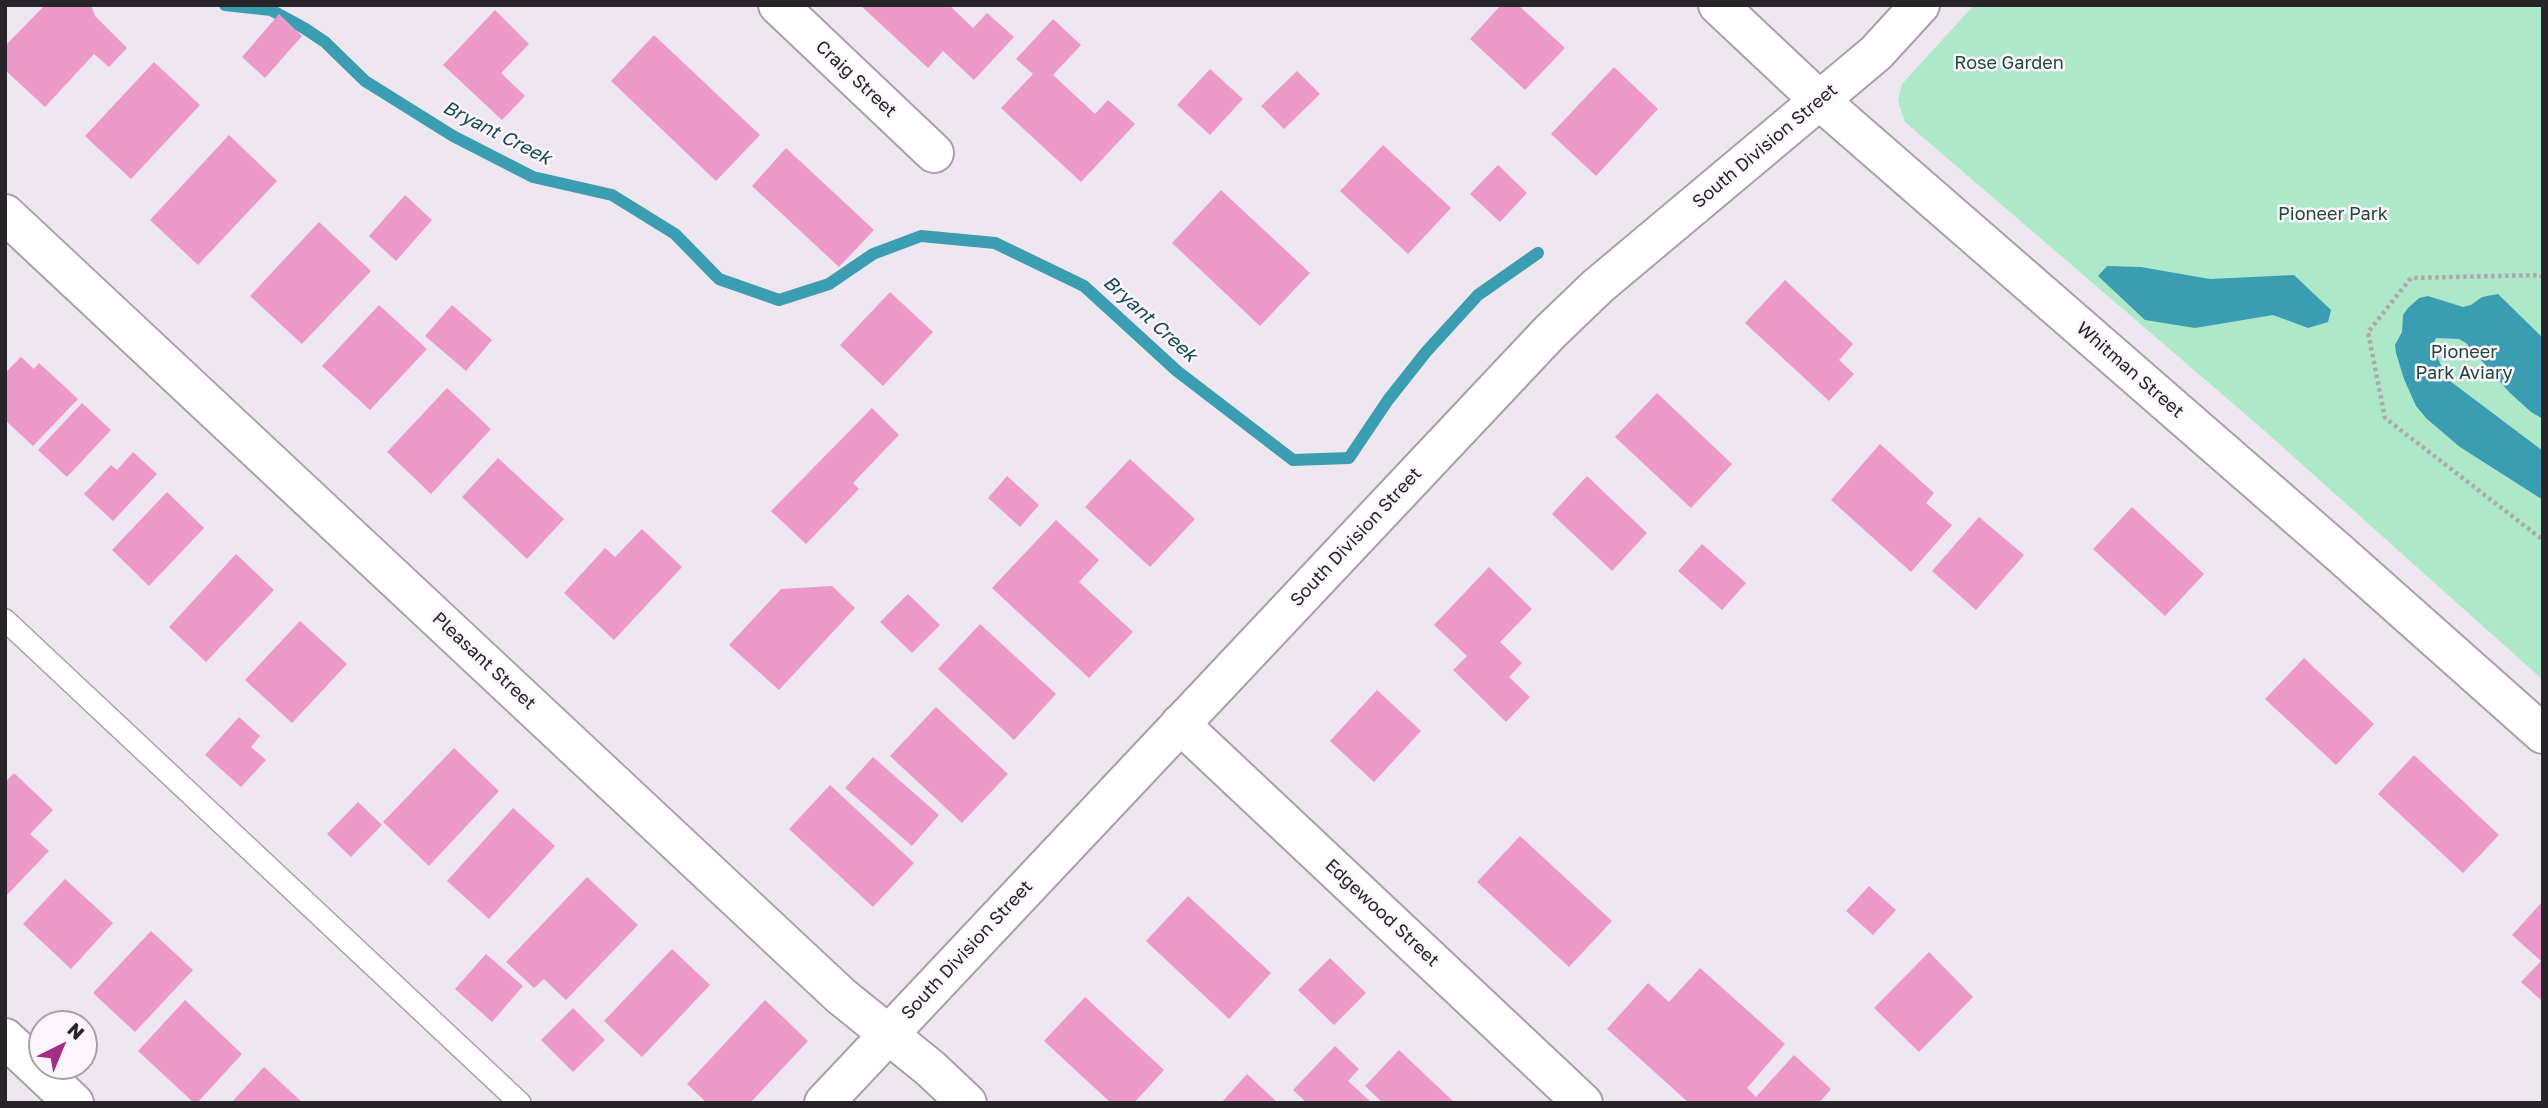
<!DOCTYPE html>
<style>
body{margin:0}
#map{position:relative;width:2548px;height:1108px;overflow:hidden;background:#efe7ef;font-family:"Golos Text",sans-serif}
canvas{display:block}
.frame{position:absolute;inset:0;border:7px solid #272427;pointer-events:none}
.north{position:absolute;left:28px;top:1010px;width:70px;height:70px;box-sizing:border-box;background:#fcf5fd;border:2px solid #a7a1a7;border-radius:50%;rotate:43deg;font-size:19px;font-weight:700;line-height:28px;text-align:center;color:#272427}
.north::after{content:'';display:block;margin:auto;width:24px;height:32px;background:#a52d83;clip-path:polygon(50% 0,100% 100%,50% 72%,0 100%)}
</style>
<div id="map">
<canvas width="2548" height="1108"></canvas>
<div class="frame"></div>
<div class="north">N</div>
</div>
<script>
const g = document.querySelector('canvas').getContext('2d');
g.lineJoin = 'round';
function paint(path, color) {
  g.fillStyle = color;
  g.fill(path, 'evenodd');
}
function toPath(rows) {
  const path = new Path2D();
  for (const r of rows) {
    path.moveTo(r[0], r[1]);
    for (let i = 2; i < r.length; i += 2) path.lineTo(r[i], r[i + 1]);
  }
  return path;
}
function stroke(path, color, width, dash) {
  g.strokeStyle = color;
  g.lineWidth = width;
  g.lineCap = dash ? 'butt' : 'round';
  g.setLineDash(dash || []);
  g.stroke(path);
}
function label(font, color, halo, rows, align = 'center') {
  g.font = font + ' "Golos Text",sans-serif';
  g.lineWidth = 5;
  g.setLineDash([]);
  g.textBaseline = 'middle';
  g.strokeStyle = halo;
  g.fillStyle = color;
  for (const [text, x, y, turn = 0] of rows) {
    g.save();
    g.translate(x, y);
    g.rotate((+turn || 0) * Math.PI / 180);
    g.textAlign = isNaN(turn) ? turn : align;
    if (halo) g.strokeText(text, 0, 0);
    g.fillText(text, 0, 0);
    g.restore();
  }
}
const green = toPath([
 [1974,5,2543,5,2543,680,2258,425,1905,122,1898,101,1902,84]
]);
const water = toPath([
 [2107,266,2141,267,2210,279,2294,275,2331,310,2328,322,2308,328,2273,315,2195,328,2145,320,2098,276],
 [2498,294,2543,338,2543,419,2531,412,2509,392,2466,343,2459,339,2436,338,2433,345,2445,376,2450,381,2543,451,2543,500,2460,447,2427,419,2416,406,2404,379,2396,353,2395,345,2402,332,2403,315,2408,308,2419,298,2428,296,2463,307,2471,305,2482,297]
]);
const stream = toPath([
 [225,5,271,10,304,28,325,42,365,81,453,136,533,177,612,195,675,234,719,279,779,300,829,284,873,254,921,236,995,243,1084,286,1177,371,1293,460,1349,458,1388,400,1426,352,1478,295,1538,253]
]);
const building = toPath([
 [45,5,91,5,95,16,127,48,109,67,94,54,45,107,5,70,5,46],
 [860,5,949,5,973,28,987,13,1014,37,974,80,943,51,928,68],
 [1501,5,1518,5,1565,48,1525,90,1470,39],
 [495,10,529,44,501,73,525,96,502,120,443,65],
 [279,14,302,36,265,78,242,57],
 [1053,19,1081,45,1053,75,1095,114,1108,100,1135,124,1081,182,1001,108,1033,74,1016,59],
 [654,35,760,135,716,181,611,81],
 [154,62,200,105,131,179,85,136],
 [1614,67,1658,109,1596,176,1551,134],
 [1210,69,1243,99,1210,135,1177,105],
 [1297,71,1320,94,1284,129,1261,106],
 [229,135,277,181,198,265,150,220],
 [1383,145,1451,208,1408,254,1340,191],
 [786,148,874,230,839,267,752,186],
 [1498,165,1527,193,1500,222,1470,194],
 [1221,190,1310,273,1260,326,1172,243],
 [405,195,432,220,396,261,369,236],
 [319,222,371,271,302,344,250,296],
 [1785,280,1853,344,1839,360,1854,374,1829,401,1745,323],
 [890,292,933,332,883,386,840,345],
 [379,305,427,349,370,410,322,366],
 [452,305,492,340,466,371,425,336],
 [21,357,34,369,39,363,78,399,33,446,5,420,5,373],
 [447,388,491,429,431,494,387,452],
 [1657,393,1732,464,1691,508,1615,437],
 [82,403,111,430,67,477,38,450],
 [872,408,899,435,853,483,859,489,806,544,771,511],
 [1880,444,1934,493,1926,503,1952,525,1911,572,1831,500],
 [133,452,157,474,113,521,84,494,111,465,117,470],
 [498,458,564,519,527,559,462,497],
 [1130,459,1195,519,1150,567,1085,507],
 [1007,476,1039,505,1020,527,988,498],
 [1587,476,1647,533,1612,571,1552,514],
 [167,492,204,528,149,586,112,550],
 [2132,507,2204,574,2165,616,2093,549],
 [1979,517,2024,555,1976,610,1932,571],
 [1056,520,1099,560,1079,582,1133,632,1089,678,992,588],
 [642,529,682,567,614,640,564,593,605,548,615,557],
 [1702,544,1746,583,1722,610,1678,571],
 [236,554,274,590,206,662,169,627],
 [1489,567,1532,609,1500,642,1522,663,1509,677,1530,697,1506,722,1453,670,1467,656,1434,625],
 [832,586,855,608,779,690,729,645,781,589],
 [908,594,940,625,912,653,880,622],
 [300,621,347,664,292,723,245,680],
 [980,624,1056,694,1014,740,938,669],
 [2304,658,2374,724,2336,765,2265,699],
 [1377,690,1421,731,1374,782,1330,741],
 [936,707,1008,774,962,823,890,756],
 [239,717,260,736,251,747,266,760,241,787,205,755],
 [454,748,499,791,429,866,383,822],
 [2414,755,2499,835,2463,873,2378,794],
 [873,757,939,815,912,846,845,788],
 [14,773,53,810,30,834,49,851,5,897,5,782],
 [830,785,914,863,873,907,789,829],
 [358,802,382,825,351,857,327,834],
 [513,808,555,846,489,919,447,881],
 [1520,836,1612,921,1569,967,1477,882],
 [587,877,638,925,566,1000,544,979,534,988,506,962],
 [65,879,113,923,71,969,23,924],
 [1869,886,1896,910,1873,935,1846,911],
 [1188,896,1271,973,1229,1019,1146,941],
 [2543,901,2543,1002,2521,982,2541,961,2512,935],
 [151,931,193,970,135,1032,93,993],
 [672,949,710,985,642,1057,604,1021],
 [1929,952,1973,997,1919,1052,1874,1008],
 [486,954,523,986,492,1022,455,989],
 [1330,958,1366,993,1334,1025,1298,990],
 [1700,968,1785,1044,1747,1088,1756,1097,1794,1055,1831,1089,1819,1103,1689,1103,1607,1029,1648,983,1669,1002],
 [1085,997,1164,1070,1134,1103,1111,1103,1044,1041],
 [185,1000,242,1054,197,1103,194,1103,138,1051],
 [765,1000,808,1041,750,1103,707,1103,687,1084],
 [573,1008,605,1040,573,1072,541,1040],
 [1335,1046,1359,1069,1348,1081,1372,1103,1307,1103,1293,1090],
 [1399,1050,1455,1103,1383,1103,1365,1086],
 [264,1067,303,1103,231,1103],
 [1247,1074,1278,1103,1221,1103]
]);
const path = toPath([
 [2543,277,2540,275,2411,278,2368,332,2385,418,2543,540]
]);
const service = toPath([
 [5,620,520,1103]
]);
const minor = toPath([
 [778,5,934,153],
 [1718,5,1818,99],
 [5,214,841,996,888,1034],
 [1180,724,1583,1103],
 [5,1038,74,1103]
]);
const tertiary = toPath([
 [1818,99,2336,550,2543,734],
 [888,1034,931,1069,967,1103],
 [824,1103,1550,332,1598,286,1876,53,1920,5]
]);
const parkNames = [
 ["Rose Garden",2009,63],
 ["Pioneer Park",2333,214],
 ["Pioneer",2464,352],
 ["Park Aviary",2464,373]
];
const streetNames = [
 ["Craig Street",856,79,43],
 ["South Division Street",1765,146,-40],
 ["Whitman Street",2130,370,41],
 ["South Division Street",1356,537,-47],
 ["Pleasant Street",484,661,43],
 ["Edgewood Street",1382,913,43],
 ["South Division Street",967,950,-47]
];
const waterNames = [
 ["Bryant Creek",497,133,27],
 ["Bryant Creek",1150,319,42]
];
paint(green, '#ade9c9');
paint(water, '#3a9db1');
stroke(stream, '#3a9db1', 12);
paint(building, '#ec98c9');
stroke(service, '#a8a0a8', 24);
stroke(minor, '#a8a0a8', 42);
stroke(tertiary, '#a8a0a8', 42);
stroke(path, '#afa9af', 4.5, [3.5, 3.5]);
stroke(service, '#fff', 21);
stroke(minor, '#fff', 38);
stroke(tertiary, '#fff', 38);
label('18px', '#1e4935', '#fcf5fd', parkNames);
label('18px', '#272427', '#fcf5fd', streetNames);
label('italic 19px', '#134c57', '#fcf5fd', waterNames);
</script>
